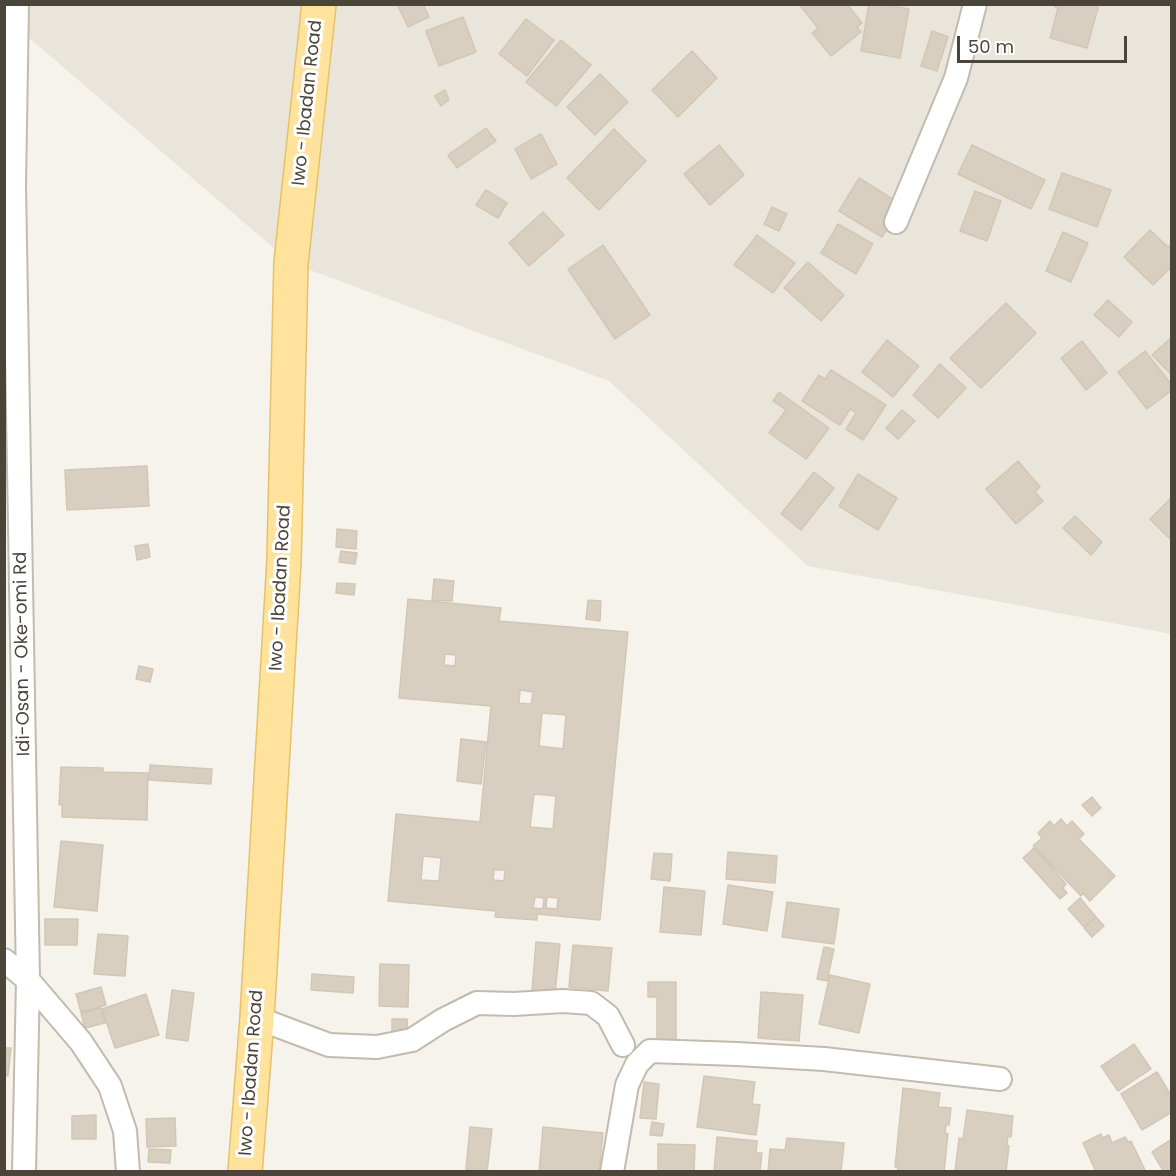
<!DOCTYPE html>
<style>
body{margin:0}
#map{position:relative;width:1176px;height:1176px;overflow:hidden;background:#f6f3ec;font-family:Poppins,sans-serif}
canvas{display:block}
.frame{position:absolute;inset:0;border:6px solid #4b4439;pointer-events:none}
.scale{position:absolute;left:957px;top:36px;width:170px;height:27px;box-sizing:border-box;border:3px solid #4b4439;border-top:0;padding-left:8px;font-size:18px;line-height:21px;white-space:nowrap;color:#4b4439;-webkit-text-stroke:4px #fff;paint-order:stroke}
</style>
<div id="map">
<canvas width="1176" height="1176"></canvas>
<div class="frame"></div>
<div class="scale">50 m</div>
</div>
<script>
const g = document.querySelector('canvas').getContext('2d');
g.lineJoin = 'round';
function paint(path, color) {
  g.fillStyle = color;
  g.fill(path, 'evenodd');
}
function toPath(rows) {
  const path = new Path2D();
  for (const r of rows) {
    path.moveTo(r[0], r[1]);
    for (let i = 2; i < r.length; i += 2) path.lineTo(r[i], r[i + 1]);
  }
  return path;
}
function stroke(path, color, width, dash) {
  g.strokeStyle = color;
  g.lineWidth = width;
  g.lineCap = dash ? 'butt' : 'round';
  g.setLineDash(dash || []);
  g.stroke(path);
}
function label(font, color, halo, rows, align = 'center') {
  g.font = font + ' Poppins,sans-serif';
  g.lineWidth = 6;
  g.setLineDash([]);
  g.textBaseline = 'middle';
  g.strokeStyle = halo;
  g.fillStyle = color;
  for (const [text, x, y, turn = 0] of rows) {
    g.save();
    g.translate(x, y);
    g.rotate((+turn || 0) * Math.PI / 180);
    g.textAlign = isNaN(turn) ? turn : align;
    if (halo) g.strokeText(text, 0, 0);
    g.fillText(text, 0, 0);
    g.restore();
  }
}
const residential = toPath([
 [5,4,1171,5,1171,634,808,566,609,381,291,263,5,17]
]);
const building = toPath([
 [397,4,423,4,429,17,408,27,397,4],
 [799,4,847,4,862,23,857,27,861,32,831,56,812,33,818,28,799,4],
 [869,4,881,4,909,9,900,58,861,51,869,4],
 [1055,4,1099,4,1087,48,1050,38,1058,8,1055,7,1055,4],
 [463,17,476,52,439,66,426,31,463,17],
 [526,19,554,40,527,76,499,54,526,19],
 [932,31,948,37,937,71,921,66,932,31],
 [561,40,591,65,556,106,526,82,561,40],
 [692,51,717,78,678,117,652,90,692,51],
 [600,74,628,102,595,135,567,107,600,74],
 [445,90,449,100,441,106,435,96,445,90],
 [486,128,496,141,457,168,448,155,486,128],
 [614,129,646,161,599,210,567,178,614,129],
 [541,134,557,164,531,179,515,149,541,134],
 [719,145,744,175,710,205,684,174,719,145],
 [972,145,1045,180,1031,209,958,174,972,145],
 [1062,173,1111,190,1097,227,1049,209,1062,173],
 [859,178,902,205,882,237,839,211,859,178],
 [486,190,507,203,498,218,476,205,486,190],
 [975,191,1001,201,987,241,960,231,975,191],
 [772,207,787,214,779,231,764,224,772,207],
 [543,212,564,235,529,266,509,243,543,212],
 [838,224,873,244,856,274,821,253,838,224],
 [1150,230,1168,247,1172,243,1172,266,1153,285,1124,257,1150,230],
 [1063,232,1088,243,1071,282,1046,271,1063,232],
 [757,235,795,263,773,293,734,265,757,235],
 [603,245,650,315,615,339,568,269,603,245],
 [808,262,844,295,821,321,784,288,808,262],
 [1108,300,1132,322,1119,337,1094,315,1108,300],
 [1006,303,1036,333,981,388,950,358,1006,303],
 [1172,337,1172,375,1152,355,1172,337],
 [887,340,919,366,893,397,862,372,887,340],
 [1082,341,1107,373,1086,390,1061,358,1082,341],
 [1145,351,1172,385,1172,390,1147,409,1118,372,1145,351],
 [940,364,966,388,938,418,913,395,940,364],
 [831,370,886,405,863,440,846,429,856,413,850,409,840,425,802,401,819,375,825,379,831,370],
 [779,392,829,428,806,459,769,433,786,410,773,401,779,392],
 [902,410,915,421,898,439,886,428,902,410],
 [1018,461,1040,487,1035,492,1043,501,1016,524,986,489,1018,461],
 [147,466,149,506,67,510,65,470,147,466],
 [814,472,834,488,801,530,781,514,814,472],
 [858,474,897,498,878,530,839,506,858,474],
 [1172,497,1172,541,1150,519,1172,497],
 [1075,516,1102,542,1091,555,1063,528,1075,516],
 [337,529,357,531,356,549,336,547,337,529],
 [148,544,150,557,137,560,135,546,148,544],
 [341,551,357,553,355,564,339,562,341,551],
 [434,579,454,581,452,601,432,600,434,579],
 [337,583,355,584,354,595,336,593,337,583],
 [408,599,501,608,499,621,628,632,600,920,537,914,537,920,495,917,496,911,388,901,396,814,480,822,491,706,399,698,408,599],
 [445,654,456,655,455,666,444,665,445,654],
 [520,690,533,692,531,704,519,703,520,690],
 [542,713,566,715,563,749,539,746,542,713],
 [534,794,556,796,553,829,530,827,534,794],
 [423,856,441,858,439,881,421,880,423,856],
 [494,870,505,870,504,881,493,880,494,870],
 [535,897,544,898,543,909,533,908,535,897],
 [547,897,558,898,557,909,546,908,547,897],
 [588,600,601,601,600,621,586,619,588,600],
 [139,666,153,669,150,682,136,679,139,666],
 [461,739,486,742,481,784,457,781,461,739],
 [150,765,212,769,211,784,149,780,150,765],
 [61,767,103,768,103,772,148,773,147,820,62,817,62,804,59,805,61,767],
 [1092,797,1101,808,1092,816,1082,805,1092,797],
 [1061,819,1067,826,1072,821,1084,834,1079,839,1115,876,1090,901,1083,893,1081,896,1033,846,1042,838,1038,833,1050,821,1054,826,1061,819],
 [61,841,103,845,97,911,54,907,61,841],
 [1034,848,1066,884,1063,888,1067,893,1060,899,1023,858,1034,848],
 [728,852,777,856,775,883,726,879,728,852],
 [654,853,672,854,670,881,651,879,654,853],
 [728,885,773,892,767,931,723,924,728,885],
 [664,887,705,891,701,935,660,932,664,887],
 [1080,898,1096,917,1084,927,1068,909,1080,898],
 [787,902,839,909,834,944,782,937,787,902],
 [1096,917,1104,926,1092,937,1084,928,1096,917],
 [45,919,78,919,77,945,45,945,45,919],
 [98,934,128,936,125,976,94,974,98,934],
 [536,942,560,944,555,993,532,991,536,942],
 [573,945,612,948,608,991,569,987,573,945],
 [824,947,834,949,827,981,817,979,824,947],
 [380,964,409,965,408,1007,379,1006,380,964],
 [312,974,354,977,353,993,311,990,312,974],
 [830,975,870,984,859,1033,819,1024,830,975],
 [648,982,676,982,676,1041,657,1041,657,997,648,997,648,982],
 [101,987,106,1005,81,1012,76,994,101,987],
 [172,990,194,993,188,1041,166,1038,172,990],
 [761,992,803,995,799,1041,758,1038,761,992],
 [146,994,159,1035,115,1048,102,1009,146,994],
 [101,1008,105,1023,85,1028,81,1013,101,1008],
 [392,1019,407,1019,408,1034,392,1035,392,1019],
 [1134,1044,1151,1069,1118,1091,1101,1066,1134,1044],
 [4,1048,11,1048,8,1076,4,1075,4,1048],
 [1157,1072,1172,1097,1172,1112,1142,1130,1121,1094,1157,1072],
 [704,1076,755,1082,752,1104,760,1105,756,1135,697,1127,704,1076],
 [644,1082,659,1084,656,1119,640,1118,644,1082],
 [903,1088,940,1093,938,1107,951,1108,949,1125,946,1125,945,1133,948,1134,944,1172,897,1172,898,1167,895,1167,903,1088],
 [967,1110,1013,1116,1011,1137,1008,1136,1007,1145,1009,1146,1006,1172,955,1172,959,1138,963,1139,967,1110],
 [96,1115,96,1139,72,1139,72,1116,96,1115],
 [175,1118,176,1146,147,1147,146,1119,175,1118],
 [652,1122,664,1124,662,1136,650,1135,652,1122],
 [470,1127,492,1129,487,1172,466,1169,470,1127],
 [543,1127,603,1133,599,1172,539,1172,543,1127],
 [1101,1134,1102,1138,1109,1135,1112,1143,1125,1137,1128,1142,1131,1141,1146,1172,1096,1172,1083,1143,1101,1134],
 [717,1137,757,1141,756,1153,762,1153,760,1172,714,1171,717,1137],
 [787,1138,844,1143,841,1172,768,1172,770,1149,785,1150,787,1138],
 [1172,1139,1172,1172,1164,1172,1152,1152,1172,1139],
 [658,1144,695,1145,694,1172,658,1172,658,1144],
 [149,1149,171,1150,170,1163,148,1162,149,1149]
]);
const minor = toPath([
 [17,4,14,186,28,980,24,1172],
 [896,222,956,78,975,4],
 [4,960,28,980,81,1042,110,1086,125,1131,128,1172],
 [257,1018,329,1045,377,1047,412,1040,443,1020,477,1003,514,1004,563,1001,591,1003,608,1016,623,1045],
 [612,1172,627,1085,637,1064,650,1051,737,1054,824,1059,1000,1079]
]);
const primary = toPath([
 [245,1172,257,1018,284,561,291,263,319,4]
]);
const streetNames = [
 ["Iwo - Ibadan Road",308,103,-84],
 ["Iwo - Ibadan Road",281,588,-87],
 ["Idi-Osan - Oke-omi Rd",23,654,-91],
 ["Iwo - Ibadan Road",252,1073,-86]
];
paint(residential, '#eae5da');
paint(building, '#d8cfc1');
stroke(building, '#d3c7b4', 1.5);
stroke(minor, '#c2bbae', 26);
stroke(primary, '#e6c16a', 36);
stroke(minor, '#fff', 22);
stroke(primary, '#ffe39c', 33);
label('18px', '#4b4439', '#fff', streetNames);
</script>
